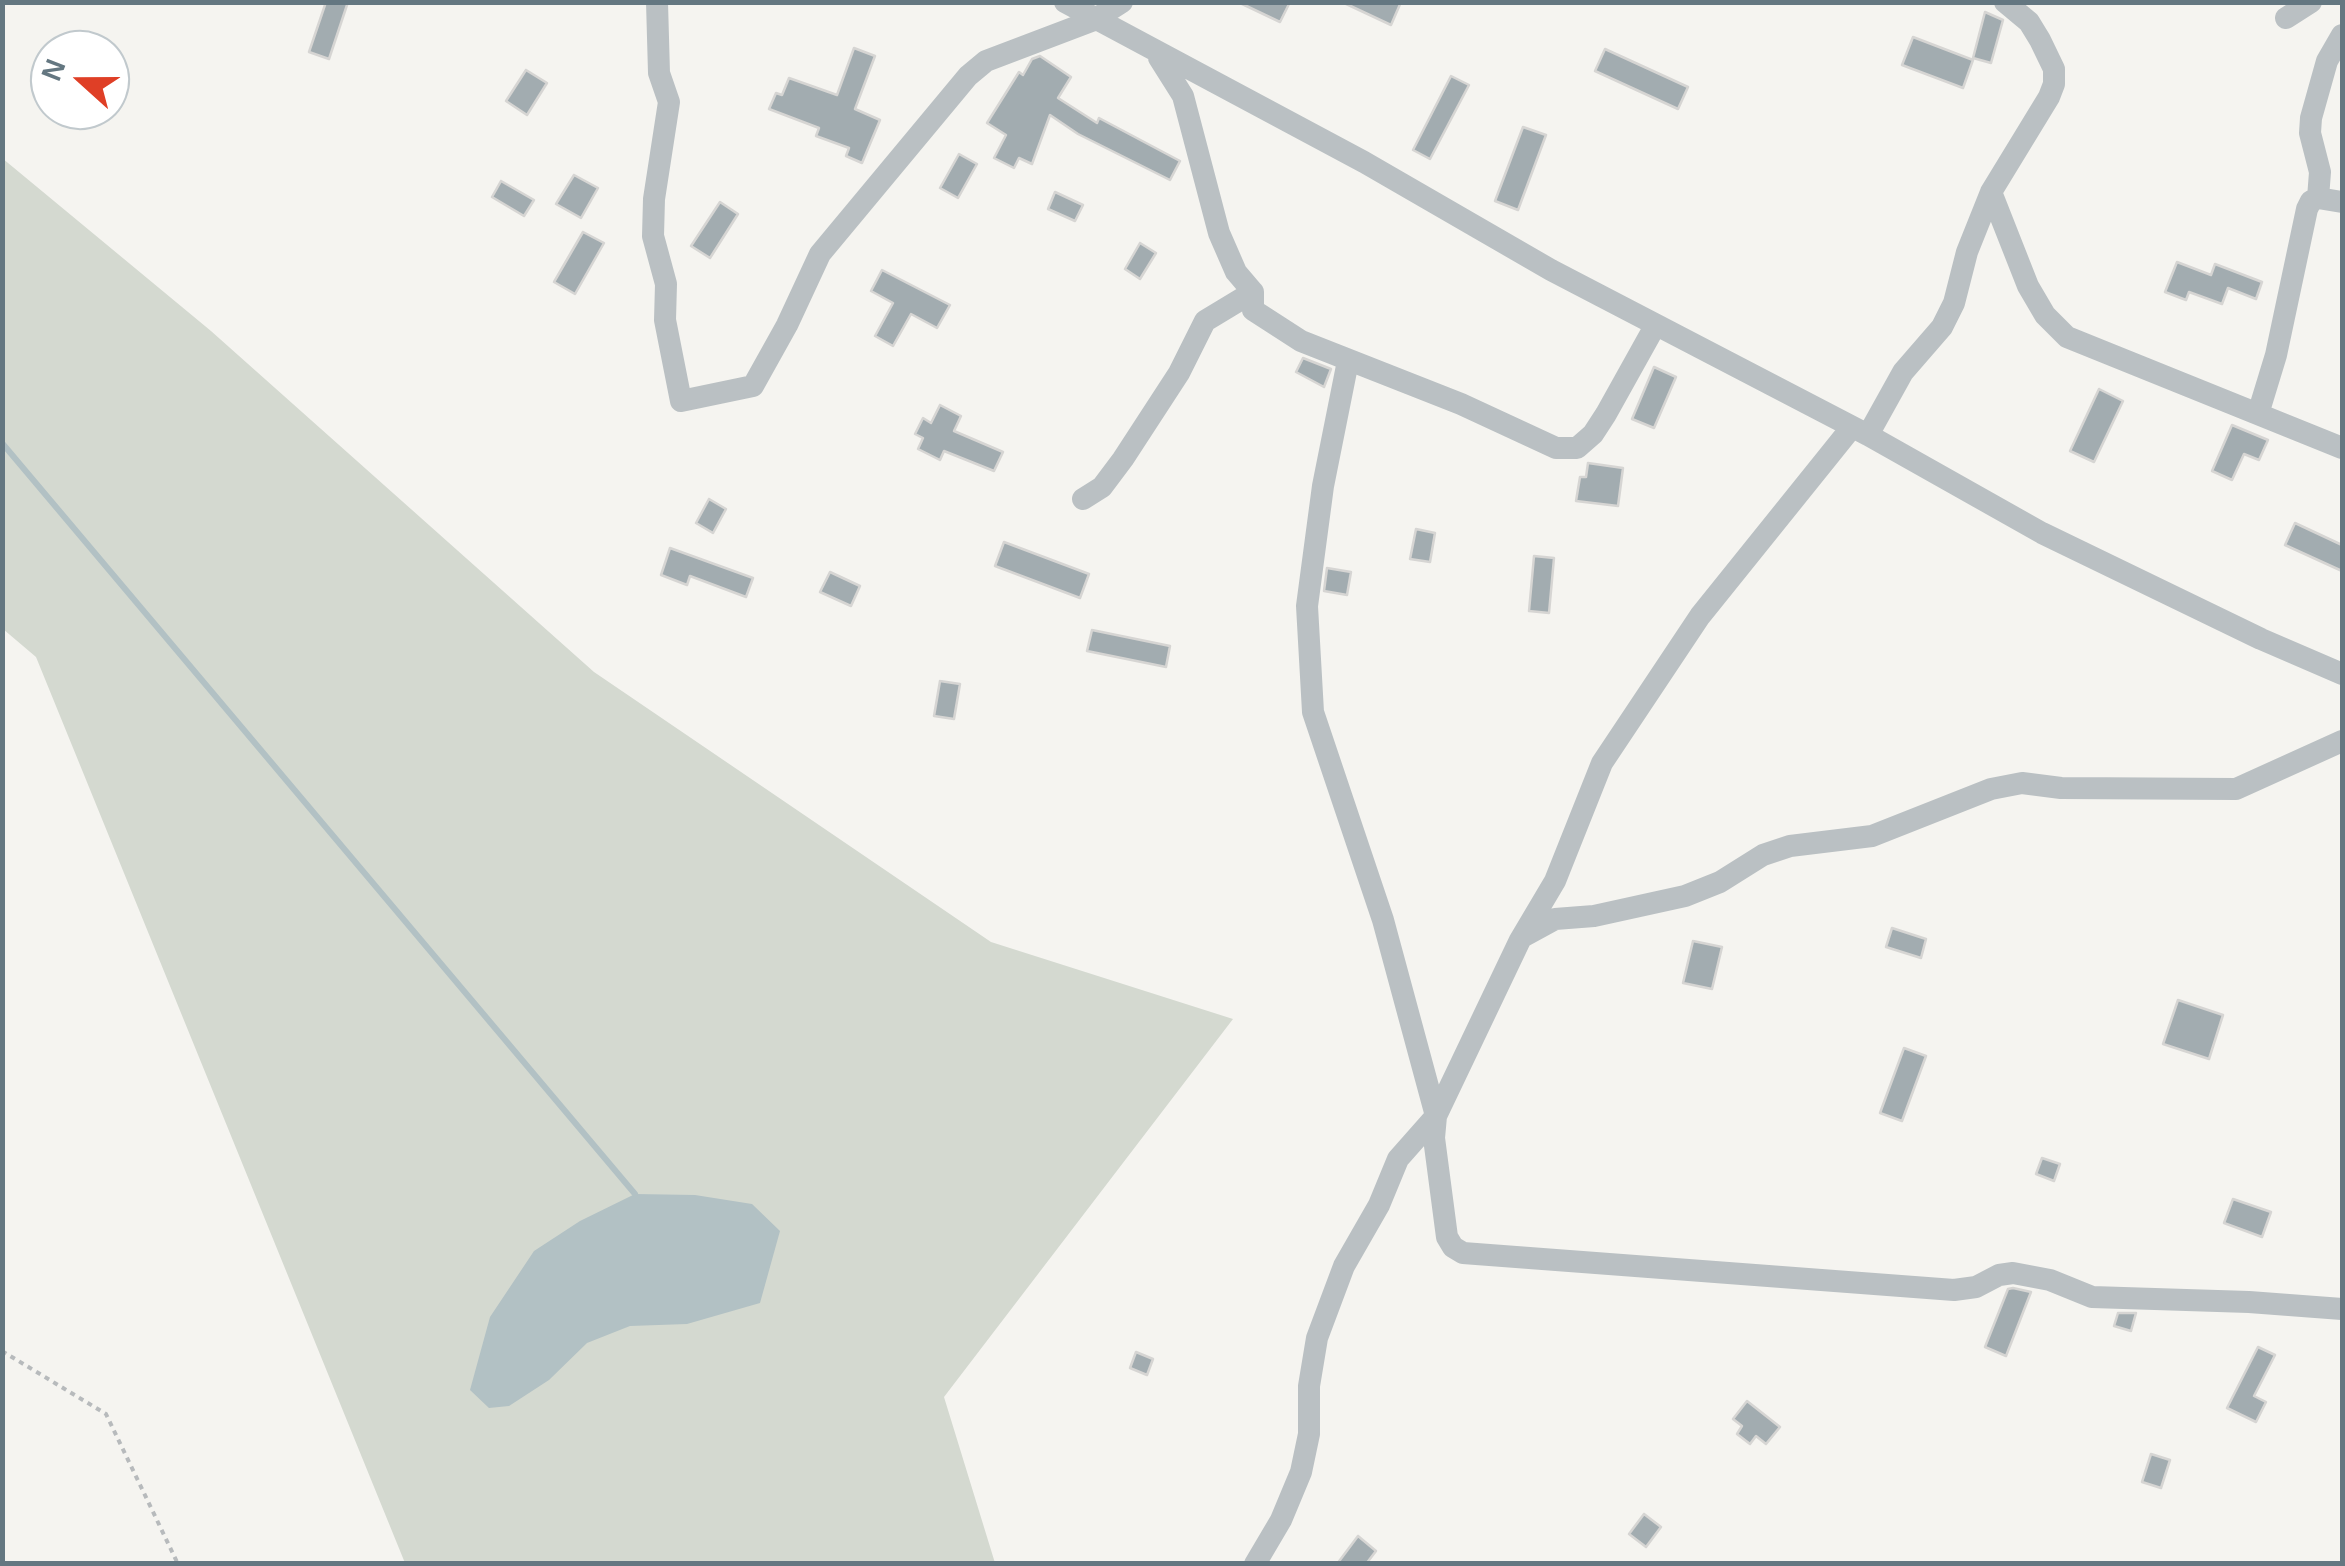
<!DOCTYPE html>
<style>
body{margin:0}
#map{position:relative;width:2345px;height:1566px;overflow:hidden;background:#f5f4f0;font-family:Helvetica,sans-serif}
canvas{display:block}
.frame{position:absolute;inset:0;border:5px solid #647781;pointer-events:none}
.north{position:absolute;left:30px;top:30px;width:100px;height:100px;box-sizing:border-box;background:#fff;border:2px solid #c1c9cd;border-radius:50%;rotate:291deg;font-size:28px;font-weight:700;line-height:40px;text-align:center;color:#647781}
.north::after{content:'';display:block;margin:auto;width:35px;height:45px;background:#df3f26;clip-path:polygon(50% 0,100% 100%,50% 72%,0 100%)}
</style>
<div id="map">
<canvas width="2345" height="1566"></canvas>
<div class="frame"></div>
<div class="north">N</div>
</div>
<script>
const g = document.querySelector('canvas').getContext('2d');
g.lineJoin = 'round';
function paint(path, color) {
  g.fillStyle = color;
  g.fill(path, 'evenodd');
}
function toPath(rows) {
  const path = new Path2D();
  for (const r of rows) {
    path.moveTo(r[0], r[1]);
    for (let i = 2; i < r.length; i += 2) path.lineTo(r[i], r[i + 1]);
  }
  return path;
}
function stroke(path, color, width, dash) {
  g.strokeStyle = color;
  g.lineWidth = width;
  g.lineCap = dash ? 'butt' : 'round';
  g.setLineDash(dash || []);
  g.stroke(path);
}
const green = toPath([
 [2,158,211,331,594,672,991,942,1233,1019,944,1397,995,1563,405,1563,36,657,3,629]
]);
const water = toPath([
 [635,1194,695,1195,752,1204,780,1231,760,1303,687,1324,630,1326,587,1343,549,1380,509,1406,489,1408,470,1390,490,1317,534,1251,580,1221]
]);
const stream = toPath([
 [2,443,635,1194]
]);
const building = toPath([
 [326,2,348,2,329,59,309,52,326,2],
 [1238,2,1290,2,1280,22,1238,2],
 [1342,2,1401,2,1391,25,1342,2],
 [1985,12,2003,20,1991,63,1973,58,1985,12],
 [1913,37,1973,60,1963,88,1902,65,1913,37],
 [854,48,875,56,855,109,880,120,862,163,846,156,849,148,816,136,819,128,769,109,776,93,782,95,789,78,837,95,854,48],
 [1605,49,1688,87,1678,109,1595,71,1605,49],
 [1040,56,1071,77,1058,98,1097,123,1099,118,1180,161,1170,180,1078,134,1050,115,1032,164,1019,158,1014,168,994,158,1006,135,987,123,1019,72,1023,75,1032,59,1040,56],
 [526,70,547,83,527,115,506,101,526,70],
 [1451,76,1469,85,1430,159,1413,150,1451,76],
 [1523,127,1546,135,1518,210,1495,201,1523,127],
 [959,154,977,164,958,198,940,188,959,154],
 [574,175,598,188,581,218,556,204,574,175],
 [501,181,534,200,524,216,492,197,501,181],
 [1055,192,1083,205,1075,221,1048,209,1055,192],
 [720,202,738,214,710,258,691,246,720,202],
 [583,232,604,243,575,294,554,282,583,232],
 [1140,243,1156,253,1140,279,1125,269,1140,243],
 [2177,262,2211,275,2215,264,2262,282,2256,299,2228,288,2222,304,2189,292,2186,300,2165,292,2177,262],
 [882,270,950,305,937,328,911,314,893,346,875,336,893,303,871,291,882,270],
 [1303,358,1331,369,1324,387,1296,372,1303,358],
 [1654,367,1676,377,1654,428,1632,419,1654,367],
 [2099,389,2123,401,2094,462,2070,451,2099,389],
 [940,405,961,416,954,431,1003,452,994,471,944,451,940,460,918,449,923,438,915,434,923,418,931,423,940,405],
 [2232,425,2268,440,2259,460,2244,454,2232,480,2212,471,2232,425],
 [1588,463,1623,468,1618,506,1576,501,1580,477,1586,477,1588,463],
 [709,499,726,509,713,533,696,523,709,499],
 [2295,523,2342,545,2342,571,2285,545,2295,523],
 [1416,529,1435,533,1430,562,1410,559,1416,529],
 [1004,542,1089,574,1080,598,995,566,1004,542],
 [670,548,753,578,746,597,690,576,687,585,661,575,670,548],
 [1534,556,1554,558,1549,613,1529,611,1534,556],
 [1327,568,1351,572,1347,595,1324,591,1327,568],
 [830,572,860,586,851,606,820,592,830,572],
 [1092,630,1170,646,1166,667,1087,651,1092,630],
 [940,681,960,684,954,719,934,716,940,681],
 [1892,928,1926,939,1921,958,1886,947,1892,928],
 [1693,941,1722,947,1712,989,1683,983,1693,941],
 [2178,1000,2223,1015,2209,1059,2163,1044,2178,1000],
 [1904,1048,1926,1056,1902,1121,1880,1113,1904,1048],
 [2042,1158,2060,1164,2054,1181,2036,1174,2042,1158],
 [2233,1199,2271,1212,2262,1237,2224,1223,2233,1199],
 [2013,1288,2031,1292,2006,1356,1985,1347,2008,1289,2013,1288],
 [2118,1313,2136,1313,2131,1331,2114,1326,2118,1313],
 [2258,1347,2275,1355,2254,1396,2266,1402,2256,1422,2227,1408,2258,1347],
 [1136,1352,1153,1359,1147,1375,1130,1368,1136,1352],
 [1747,1401,1780,1427,1766,1444,1756,1436,1750,1444,1737,1434,1742,1426,1733,1419,1747,1401],
 [2151,1454,2170,1460,2161,1488,2142,1482,2151,1454],
 [1644,1514,1661,1527,1646,1547,1629,1534,1644,1514],
 [1358,1536,1376,1551,1366,1564,1337,1564,1358,1536]
]);
const path = toPath([
 [2,1351,106,1414,178,1564]
]);
const street = toPath([
 [657,2,659,73,669,102,654,199,653,236,666,284,665,320,681,401,753,386,787,325,820,254,968,76,986,61,1094,20,1122,2],
 [1065,2,1364,162,1551,270,1868,435,2042,533,2261,639,2342,674],
 [2286,18,2311,2],
 [1159,58,1183,96,1219,233,1236,272,1253,292,1253,310,1301,341,1461,404,1556,448,1577,448,1593,434,1606,414,1655,326],
 [1991,192,2028,286,2045,315,2067,337,2342,448],
 [2318,198,2320,172,2310,133,2311,118,2327,61,2342,35],
 [1348,361,1323,486,1307,606,1313,712,1383,920,1436,1116],
 [2258,414,2276,355,2307,209,2311,201,2318,198,2342,202],
 [1852,427,1700,616,1602,763,1555,881,1520,940,1436,1116,1434,1138,1447,1237,1453,1247,1463,1253,1954,1290,1976,1287,1999,1275,2013,1273,2050,1280,2092,1297,2249,1302,2342,1309],
 [1868,435,1903,372,1942,327,1954,303,1967,252,1991,192,2049,97,2054,84,2054,69,2040,40,2029,22,2005,2],
 [1083,499,1102,487,1123,459,1179,373,1205,321,1253,292],
 [1522,937,1555,919,1594,916,1685,896,1720,882,1763,855,1790,846,1872,836,1991,789,2022,783,2061,788,2236,789,2342,741],
 [1255,1564,1281,1520,1301,1472,1309,1434,1309,1386,1317,1338,1344,1266,1379,1205,1398,1159,1436,1116]
]);
paint(green, '#d4d9d0');
paint(water, '#b2c1c4');
stroke(stream, '#b2c1c4', 6);
paint(building, '#a2acb0');
stroke(building, '#d6d5d3', 2.5);
stroke(path, '#b7babc', 4, [5, 5]);
stroke(street, '#bac0c3', 22);
</script>
